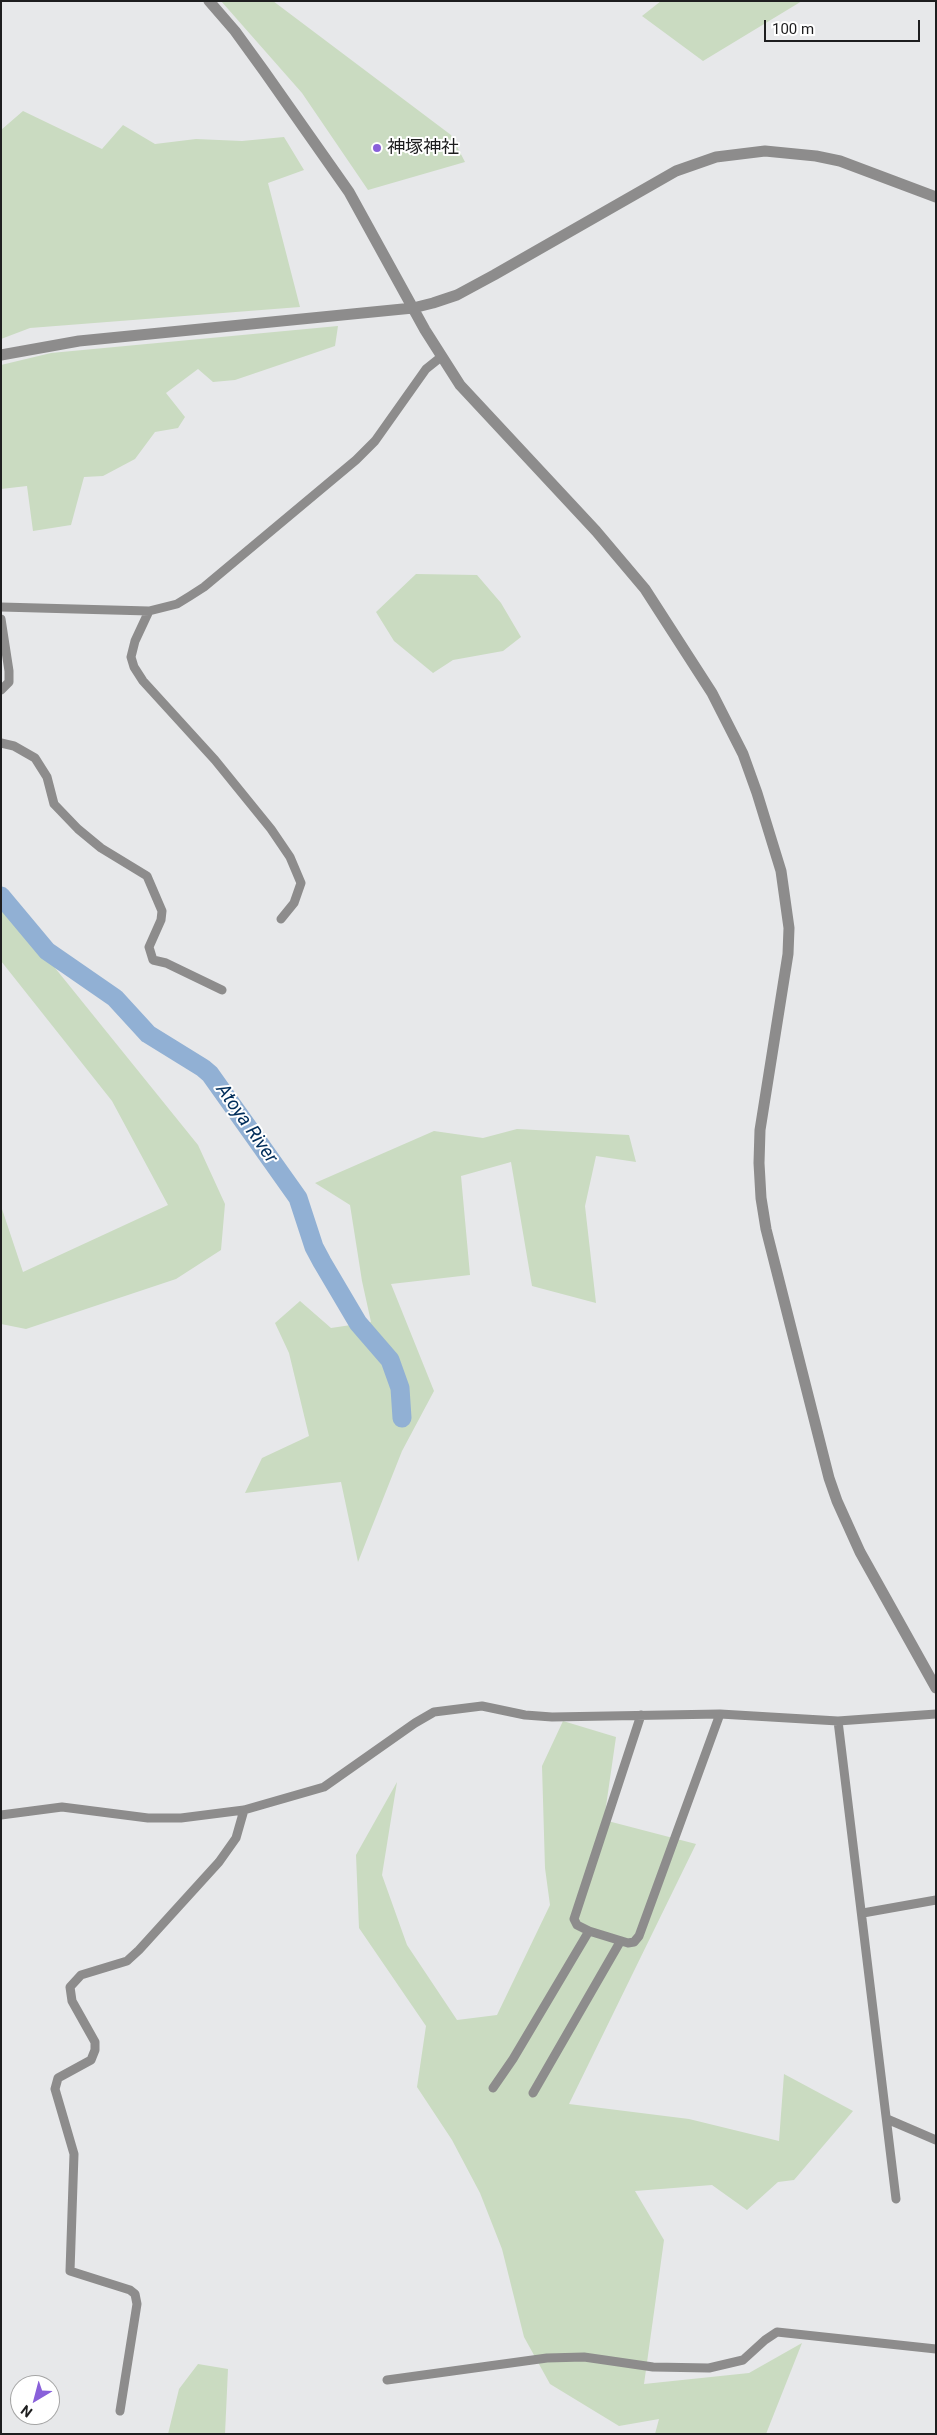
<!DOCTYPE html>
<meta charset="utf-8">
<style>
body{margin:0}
#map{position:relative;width:937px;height:2435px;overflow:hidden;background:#e7e8ea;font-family:Roboto,sans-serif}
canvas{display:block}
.frame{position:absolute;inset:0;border:2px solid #1e1e1f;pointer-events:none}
.north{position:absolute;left:10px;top:2375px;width:50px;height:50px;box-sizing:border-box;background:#fff;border:1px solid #a5a5a5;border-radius:50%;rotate:217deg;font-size:14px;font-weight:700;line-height:20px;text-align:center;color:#1e1e1f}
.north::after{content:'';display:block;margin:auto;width:18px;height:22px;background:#8960da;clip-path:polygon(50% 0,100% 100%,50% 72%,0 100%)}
.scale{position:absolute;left:764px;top:20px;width:156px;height:22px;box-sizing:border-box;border:2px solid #1e1e1f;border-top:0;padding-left:6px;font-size:15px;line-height:18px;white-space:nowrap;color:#1e1e1f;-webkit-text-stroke:4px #fff;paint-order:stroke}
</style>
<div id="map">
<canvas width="937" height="2435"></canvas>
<div class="frame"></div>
<div class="north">N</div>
<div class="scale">100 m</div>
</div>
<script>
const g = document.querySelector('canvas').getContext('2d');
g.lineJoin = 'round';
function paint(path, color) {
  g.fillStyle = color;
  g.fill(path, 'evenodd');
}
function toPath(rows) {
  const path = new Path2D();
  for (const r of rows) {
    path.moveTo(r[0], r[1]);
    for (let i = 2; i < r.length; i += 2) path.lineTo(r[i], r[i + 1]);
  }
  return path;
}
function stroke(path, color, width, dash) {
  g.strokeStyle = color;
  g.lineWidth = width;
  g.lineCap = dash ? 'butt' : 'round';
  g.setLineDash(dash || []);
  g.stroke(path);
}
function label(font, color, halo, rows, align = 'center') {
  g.font = font + ' Roboto,"Noto Sans JP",sans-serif';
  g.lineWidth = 4;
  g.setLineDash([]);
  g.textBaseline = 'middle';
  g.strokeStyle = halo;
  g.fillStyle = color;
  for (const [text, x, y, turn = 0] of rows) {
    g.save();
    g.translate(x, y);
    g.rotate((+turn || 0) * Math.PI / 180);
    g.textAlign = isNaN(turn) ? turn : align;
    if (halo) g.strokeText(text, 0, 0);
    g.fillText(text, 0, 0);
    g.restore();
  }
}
const green = toPath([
 [221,1,273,1,451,135,465,162,368,190,302,93],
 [661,1,802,1,703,61,642,16],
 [23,111,102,149,123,125,155,144,196,139,242,141,284,137,304,170,268,183,300,307,30,328,1,339,1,130],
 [338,326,335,346,235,380,213,382,198,369,166,393,185,417,178,428,155,432,135,459,103,476,84,477,71,525,33,531,27,486,1,489,1,365,51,353],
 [416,574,477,575,501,603,521,637,503,651,453,660,433,673,394,641,376,612],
 [1,901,198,1145,225,1204,221,1250,176,1279,26,1329,1,1324,1,1206,23,1272,168,1205,112,1101,1,961],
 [517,1129,629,1135,636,1162,596,1156,585,1206,596,1303,532,1286,511,1162,461,1176,470,1275,391,1284,434,1391,402,1451,358,1562,341,1482,245,1493,262,1458,309,1436,289,1353,275,1323,300,1301,331,1328,371,1322,362,1281,350,1205,315,1183,434,1131,483,1138],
 [563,1721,616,1737,604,1820,696,1844,569,2104,689,2119,779,2141,784,2074,853,2111,794,2180,778,2182,747,2210,712,2185,635,2191,664,2240,644,2384,749,2373,802,2343,766,2434,655,2434,659,2419,619,2426,550,2384,524,2337,502,2249,480,2193,452,2140,417,2087,426,2026,359,1928,356,1855,397,1782,382,1875,407,1945,457,2020,497,2015,550,1905,545,1868,542,1766],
 [198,2364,228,2369,225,2434,168,2434,179,2389]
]);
const river = toPath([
 [1,896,47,951,115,998,148,1034,203,1068,210,1074,298,1198,314,1247,322,1262,358,1323,390,1360,400,1388,402,1418]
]);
const minor = toPath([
 [1,607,149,611,177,604,190,596,204,587,356,460,375,441,426,369,441,357],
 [149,611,135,641,131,657,134,667,143,681,215,760,271,829,290,857,301,883,294,903,281,919],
 [1,619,9,671,9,682,1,690],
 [1,743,14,746,35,758,47,777,54,804,78,829,101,848,147,876,162,911,161,920,149,947,153,960,166,963,222,990],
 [641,1715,574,1919,577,1925,589,1931,628,1943,634,1942,639,1936,720,1714],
 [838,1721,896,2199],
 [1,1815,62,1807,148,1818,181,1818,244,1810,324,1787,415,1723,434,1712,482,1706,525,1715,552,1717,720,1714,838,1721,936,1714],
 [863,1913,936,1900],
 [493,2088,513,2059,589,1931],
 [533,2093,620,1942],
 [887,2119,936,2140],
 [387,2380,547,2358,584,2357,653,2367,709,2368,743,2360,765,2340,777,2332,936,2349],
 [120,2411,137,2304,135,2294,130,2290,70,2271,74,2154,55,2089,58,2078,91,2060,95,2050,95,2042,72,2001,70,1987,81,1975,127,1961,139,1950,219,1862,236,1838,244,1810]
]);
const tertiary = toPath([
 [209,1,235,31,264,71,349,192,425,330,460,385,596,531,645,589,712,693,743,754,757,793,781,871,789,928,788,954,760,1130,759,1163,761,1198,766,1229,829,1478,837,1501,860,1552,936,1688],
 [1,355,79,341,413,308,433,303,457,295,494,275,676,171,716,157,765,151,816,156,840,161,936,197]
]);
const markers = [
 [377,148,5,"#8960da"]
];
const poiNames = [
 ["神塚神社",387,148]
];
const waterNames = [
 ["Atoya River",246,1124,55]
];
paint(green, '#cadbc1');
stroke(river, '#91b0d4', 19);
stroke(minor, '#8d8c8c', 9);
stroke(tertiary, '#8d8c8c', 11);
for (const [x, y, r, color] of markers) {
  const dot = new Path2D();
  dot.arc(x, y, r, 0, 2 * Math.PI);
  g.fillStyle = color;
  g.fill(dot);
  stroke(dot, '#fff', 2);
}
label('18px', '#1e1e1f', '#fff', poiNames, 'left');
label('italic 19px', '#002d5a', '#fff', waterNames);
</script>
